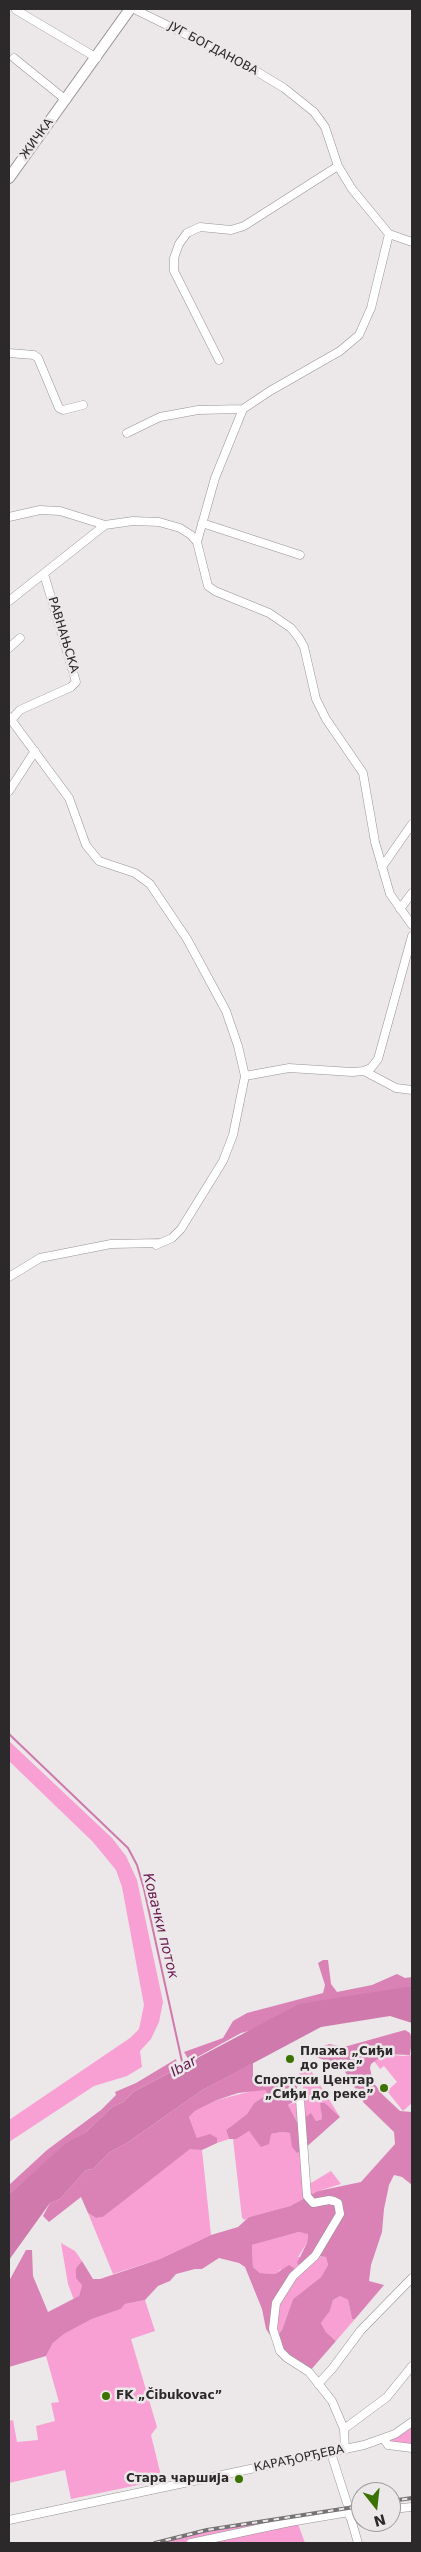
<!DOCTYPE html>
<meta charset="utf-8">
<style>
body{margin:0}
#map{position:relative;width:421px;height:2552px;overflow:hidden;background:#ece7e9;font-family:"DejaVu Sans",sans-serif}
canvas{display:block}
.frame{position:absolute;inset:0;border:10px solid #2b292a;pointer-events:none}
.north{position:absolute;left:351px;top:2482px;width:50px;height:50px;box-sizing:border-box;background:#ece7e9;border:1px solid #9f9b9d;border-radius:50%;rotate:164deg;font-size:14px;font-weight:700;line-height:20px;text-align:center;color:#2b292a}
.north::after{content:'';display:block;margin:auto;width:18px;height:22px;background:#3b7200;clip-path:polygon(50% 0,100% 100%,50% 72%,0 100%)}
</style>
<div id="map">
<canvas width="421" height="2552"></canvas>
<div class="frame"></div>
<div class="north">N</div>
</div>
<script>
const g = document.querySelector('canvas').getContext('2d');
g.lineJoin = 'round';
function paint(path, color) {
  g.fillStyle = color;
  g.fill(path, 'evenodd');
}
function toPath(rows) {
  const path = new Path2D();
  for (const r of rows) {
    path.moveTo(r[0], r[1]);
    for (let i = 2; i < r.length; i += 2) path.lineTo(r[i], r[i + 1]);
  }
  return path;
}
function stroke(path, color, width, dash) {
  g.strokeStyle = color;
  g.lineWidth = width;
  g.lineCap = dash ? 'butt' : 'round';
  g.setLineDash(dash || []);
  g.stroke(path);
}
function label(font, color, halo, rows, align = 'center') {
  g.font = font + ' "DejaVu Sans",sans-serif';
  g.lineWidth = 5;
  g.setLineDash([]);
  g.textBaseline = 'middle';
  g.strokeStyle = halo;
  g.fillStyle = color;
  for (const [text, x, y, turn = 0] of rows) {
    g.save();
    g.translate(x, y);
    g.rotate((+turn || 0) * Math.PI / 180);
    g.textAlign = isNaN(turn) ? turn : align;
    if (halo) g.strokeText(text, 0, 0);
    g.fillText(text, 0, 0);
    g.restore();
  }
}
const green = toPath([
 [9,1741,112,1838,126,1856,137,1880,163,2002,159,2022,151,2039,140,2051,142,2067,127,2076,94,2086,9,2142,9,2120,130,2038,139,2029,144,2005,122,1887,116,1870,93,1842,9,1761],
 [384,2054,403,2056,412,2055,412,2103,403,2111,387,2091,397,2082,384,2066,380,2069,374,2061],
 [305,2061,340,2117,325,2103,321,2111,322,2119,316,2121,311,2114,304,2118,302,2131,288,2105,303,2100,303,2087,298,2068],
 [256,2090,265,2090,268,2094,254,2103,247,2114,226,2130,229,2139,217,2143,217,2138,197,2138,189,2117,195,2111,217,2100],
 [249,2131,255,2137,281,2132,290,2133,303,2150,306,2186,331,2171,341,2184,318,2191,290,2206,249,2217,245,2220,242,2218,233,2139],
 [190,2148,202,2150,211,2235,160,2259,113,2274,88,2213,96,2218,103,2217],
 [299,2232,308,2233,307,2243,298,2257,326,2257,328,2265,321,2277,293,2299,282,2330,275,2338,281,2269,275,2274,260,2273,253,2267,252,2245],
 [61,2243,75,2251,82,2261,76,2268,82,2285,79,2296,74,2300,68,2284],
 [340,2296,348,2300,352,2319,355,2319,336,2341,326,2332,321,2323,330,2311,333,2300],
 [145,2300,155,2331,131,2339,157,2427,151,2435,162,2480,71,2499,65,2470,9,2483,9,2421,13,2420,17,2442,38,2440,36,2426,55,2421,51,2403,59,2402,46,2356,53,2343,64,2334,92,2319,121,2309,125,2304],
 [412,2425,412,2447,393,2445,389,2439],
 [361,2507,361,2513,179,2543,155,2543,207,2530],
 [298,2524,305,2543,200,2543]
]);
const forest = toPath([
 [323,1960,328,1960,331,1984,337,1992,372,1985,397,1974,405,1978,412,1977,412,1986,241,2033,190,2061,187,2057,184,2052,223,2038,233,2021,247,2013,323,1993,325,1985,318,1963],
 [405,2030,410,2033,412,2039,410,2055,384,2054,371,2064,370,2068,373,2082,383,2095,400,2111,412,2112,412,2185,402,2177,394,2175,389,2185,384,2209,382,2232,371,2265,369,2281,384,2285,355,2319,352,2319,348,2300,340,2296,333,2300,330,2311,321,2323,326,2332,336,2341,309,2372,287,2358,275,2338,282,2330,293,2299,321,2277,328,2265,326,2257,315,2256,302,2268,297,2263,307,2243,308,2234,299,2232,252,2245,253,2267,260,2273,275,2274,289,2265,294,2268,293,2276,276,2303,274,2334,270,2335,266,2329,262,2309,245,2267,239,2263,219,2258,202,2269,195,2269,176,2274,170,2281,158,2286,145,2300,125,2304,121,2309,92,2319,64,2334,53,2343,46,2356,9,2367,9,2281,26,2250,32,2250,33,2276,48,2312,79,2296,82,2285,76,2278,76,2268,82,2261,93,2279,100,2279,160,2259,211,2235,238,2227,249,2217,290,2206,318,2191,361,2182,395,2144,394,2132,364,2103,344,2070,317,2057,316,2050,329,2044,344,2047],
 [176,2059,178,2068,133,2092,123,2102,112,2107,86,2132,66,2144,9,2194,9,2185,47,2150,101,2110,116,2095,115,2092,136,2083],
 [253,2063,253,2080,283,2075,291,2078,297,2086,297,2100,288,2105,302,2131,304,2118,311,2113,316,2121,322,2119,320,2103,325,2103,340,2117,303,2150,297,2153,292,2147,290,2133,281,2132,271,2134,269,2144,261,2147,249,2131,236,2139,229,2139,226,2130,247,2114,254,2103,268,2094,265,2090,238,2093,217,2100,195,2111,189,2117,197,2138,210,2134,217,2138,217,2143,202,2150,190,2149,103,2217,96,2218,88,2213,81,2197,49,2222,43,2216,50,2203,60,2199,86,2170,93,2169,110,2152,127,2143,201,2091]
]);
const water = toPath([
 [412,1986,412,2023,390,2016,321,2027,201,2091,127,2143,110,2152,93,2169,86,2170,60,2199,50,2203,9,2260,9,2194,66,2143,86,2132,112,2107,123,2102,133,2092,299,2004]
]);
const stream = toPath([
 [9,1734,128,1848,137,1865,144,1889,183,2066]
]);
const minor = toPath([
 [134,9,236,59,284,88,314,112,325,127,338,166,352,189,389,234,412,242],
 [16,10,97,58],
 [14,58,66,100],
 [389,234,371,308,359,335,340,351,270,391,243,409,215,478,197,542,208,586,215,591,269,613,291,628,299,638,304,647,316,699,326,719,363,773,375,842,390,894,412,925],
 [9,353,34,355,38,358,59,408,63,410,83,405],
 [219,360,174,271,174,258,179,244,187,233,200,227,231,230,244,226,338,166],
 [127,433,160,417,198,410,243,409],
 [9,517,40,510,60,511,105,525],
 [202,523,300,555],
 [9,601,105,525,133,521,159,522,180,528,191,535,197,542],
 [9,648,20,638],
 [9,717,69,798,86,845,99,861,135,873,150,884,187,939,226,1011,238,1046,245,1076,233,1135,223,1161,181,1229,172,1238,156,1245],
 [12,719,20,710,71,687,76,682,44,574],
 [9,791,35,751],
 [382,867,412,824],
 [400,909,412,893],
 [364,1071,396,1088,412,1090],
 [245,1076,289,1068,352,1072,364,1071,371,1068,378,1059,412,936],
 [9,1277,40,1258,111,1244,160,1243],
 [300,2100,307,2196,313,2203,329,2200,334,2201,338,2203,340,2214,315,2256,293,2276,276,2303,273,2329,280,2351,287,2358,309,2372,332,2401,344,2429,345,2450],
 [318,2384,332,2369,361,2330,412,2278],
 [344,2429,387,2397,412,2366],
 [384,2439,388,2445,412,2448],
 [331,2453,347,2503],
 [391,2509,412,2507],
 [349,2515,361,2513],
 [9,2520,364,2445,395,2434,412,2422],
 [191,2543,290,2522,349,2512,358,2543]
]);
const major = toPath([
 [9,178,130,9]
]);
const rail = toPath([
 [391,2501,412,2498],
 [155,2543,207,2530,361,2506]
]);
const markers = [
 [290,2059,5,"#3b7200"],
 [384,2088,5,"#3b7200"],
 [106,2396,5,"#3b7200"],
 [239,2479,5,"#3b7200"]
];
const streetNames = [
 ["ЈУГ БОГДАНОВА",213,49,28],
 ["ЖИЧКА",37,139,-54],
 ["РАВНАЊСКА",63,635,73],
 ["КАРАЂОРЂЕВА",299,2459,-12]
];
const poiNames = [
 ["Плажа „Сиђи",300,2052],
 ["до реке”",300,2066],
 ["Спортски Центар",374,2081,"right"],
 ["„Сиђи до реке”",374,2095,"right"],
 ["FK „Čibukovac”",116,2396],
 ["Стара чаршија",229,2479,"right"]
];
const waterNames = [
 ["Ковачки поток",160,1926,76],
 ["Ibar",184,2067,-30]
];
paint(green, '#f89fd3');
paint(forest, '#da82b6');
paint(water, '#d079ac');
stroke(stream, '#d079ac', 2);
stroke(minor, '#979395', 9);
stroke(major, '#979395', 12);
stroke(minor, '#fff', 8);
stroke(major, '#fff', 10);
stroke(rail, '#767374', 4);
stroke(rail, '#ece7e9', 2, [5.5]);
for (const [x, y, r, color] of markers) {
  const dot = new Path2D();
  dot.arc(x, y, r, 0, 2 * Math.PI);
  g.fillStyle = color;
  g.fill(dot);
  stroke(dot, '#ece7e9', 2);
}
label('12px', '#2b292a', '#ece7e9', streetNames);
label('bold 12px', '#2b292a', '#ece7e9', poiNames, 'left');
label('italic 14px', '#65174b', '#ece7e9', waterNames);
</script>
